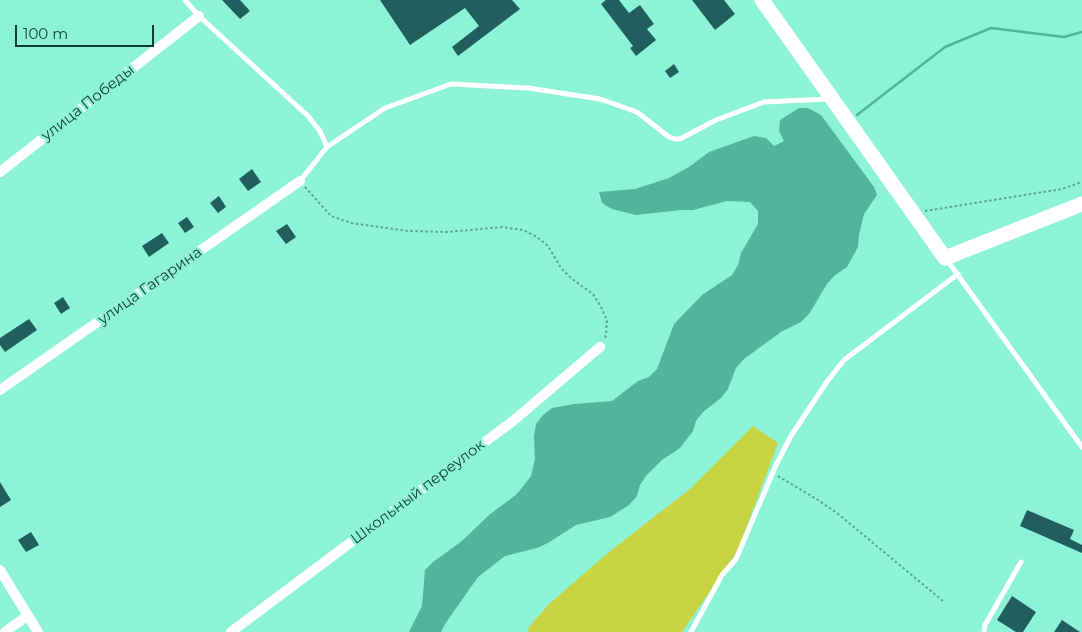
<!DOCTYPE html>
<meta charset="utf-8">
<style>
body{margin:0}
#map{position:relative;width:1082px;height:632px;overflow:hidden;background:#8df3d6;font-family:Montserrat,sans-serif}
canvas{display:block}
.scale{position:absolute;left:15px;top:25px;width:139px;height:22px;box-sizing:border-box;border:2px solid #103d32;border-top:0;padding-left:6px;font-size:15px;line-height:18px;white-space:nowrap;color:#103d32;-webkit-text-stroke:4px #8df3d6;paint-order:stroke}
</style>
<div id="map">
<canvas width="1082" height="632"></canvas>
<div class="scale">100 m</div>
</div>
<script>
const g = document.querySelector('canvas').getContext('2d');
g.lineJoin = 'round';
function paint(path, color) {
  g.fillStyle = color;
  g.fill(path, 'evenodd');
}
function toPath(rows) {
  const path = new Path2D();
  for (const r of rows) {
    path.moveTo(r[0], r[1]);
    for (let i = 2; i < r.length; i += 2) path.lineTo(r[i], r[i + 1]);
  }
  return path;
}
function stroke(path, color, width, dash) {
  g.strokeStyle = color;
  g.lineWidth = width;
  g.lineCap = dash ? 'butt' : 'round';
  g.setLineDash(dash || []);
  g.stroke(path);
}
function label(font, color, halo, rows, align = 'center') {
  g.font = font + ' Montserrat,sans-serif';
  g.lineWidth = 5;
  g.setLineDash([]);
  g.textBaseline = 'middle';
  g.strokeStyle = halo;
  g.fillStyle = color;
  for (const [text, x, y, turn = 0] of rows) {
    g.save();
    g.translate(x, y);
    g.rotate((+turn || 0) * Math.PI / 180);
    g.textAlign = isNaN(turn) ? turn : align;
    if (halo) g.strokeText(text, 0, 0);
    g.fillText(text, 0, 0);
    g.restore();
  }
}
const green = toPath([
 [753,426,778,443,737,552,682,632,528,632,529,627,549,604,609,552,690,489]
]);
const water = toPath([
 [799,108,808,108,821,115,874,187,877,195,864,214,859,235,858,247,847,267,834,276,827,284,809,314,801,322,781,332,744,359,736,368,728,389,721,398,703,412,696,421,693,431,680,448,662,460,646,476,640,485,637,496,629,505,610,517,576,525,548,543,537,548,505,556,478,577,445,624,441,632,409,632,422,606,425,570,433,562,462,541,489,515,517,494,531,476,535,459,534,436,536,424,543,415,552,408,574,404,612,401,638,381,649,377,657,369,674,324,702,295,732,275,738,265,741,253,758,224,758,211,750,202,727,201,693,210,681,210,636,215,612,209,602,203,599,192,635,189,669,178,689,167,709,152,754,136,766,138,774,146,784,141,779,131,780,120]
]);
const stream = toPath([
 [857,115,945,47,991,28,1064,37,1082,32]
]);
const building = toPath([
 [222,0,240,0,250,11,240,19],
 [380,0,512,0,520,9,458,56,452,47,479,26,465,8,410,45],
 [606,0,619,0,629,13,640,5,654,24,647,29,656,40,636,56,630,48,633,46,601,4],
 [692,0,724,0,735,14,715,30],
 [674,64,679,72,670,78,665,71],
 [252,169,261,182,248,191,239,179],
 [219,196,226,207,218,213,210,203],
 [187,217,194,227,185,233,178,223],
 [287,224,296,237,286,244,276,231],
 [162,233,169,243,149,257,142,246],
 [63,297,70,308,61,314,54,303],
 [29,319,37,330,5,352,0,345,0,338],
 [0,482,11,500,0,507],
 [1027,510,1074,530,1070,539,1082,545,1082,553,1020,526],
 [31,532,39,545,26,552,18,540],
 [1012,596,1036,612,1023,632,1016,632,997,620],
 [1062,620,1080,632,1054,632]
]);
const path = toPath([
 [305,187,331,216,351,223,408,231,448,232,502,227,523,230,537,237,548,246,561,268,572,279,593,294,601,307,607,320,606,335,605,338],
 [925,211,1062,189,1082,182],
 [778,476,818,500,837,513,943,601]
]);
const lane = toPath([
 [185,0,199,16,308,116,320,131,327,147,300,181],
 [327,147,385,108,451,84,528,88,600,99,637,112,669,137,675,139,680,139,716,120,764,102,828,99],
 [947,260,1082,447],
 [691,632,722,575,736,559,776,465,791,436,826,383,844,360,958,274],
 [984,632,985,625,1021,562]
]);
const street = toPath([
 [0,172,199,16],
 [0,390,300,181],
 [0,570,38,632],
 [5,632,27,616],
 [231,632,513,421,600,347]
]);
const secondary = toPath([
 [762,0,945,258,1082,204]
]);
const streetNames = [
 ["улица Победы",88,103,-38],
 ["улица Гагарина",150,286,-35],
 ["Школьный переулок",418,492,-37]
];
paint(green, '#c9d443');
paint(water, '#51b59b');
stroke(stream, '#51b59b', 2.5);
paint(building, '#205f5d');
stroke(path, '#57a48f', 2, [2.5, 2.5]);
stroke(lane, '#fff', 5);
stroke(street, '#fff', 10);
stroke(secondary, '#fff', 15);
label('15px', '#103d32', '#8df3d6', streetNames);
</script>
